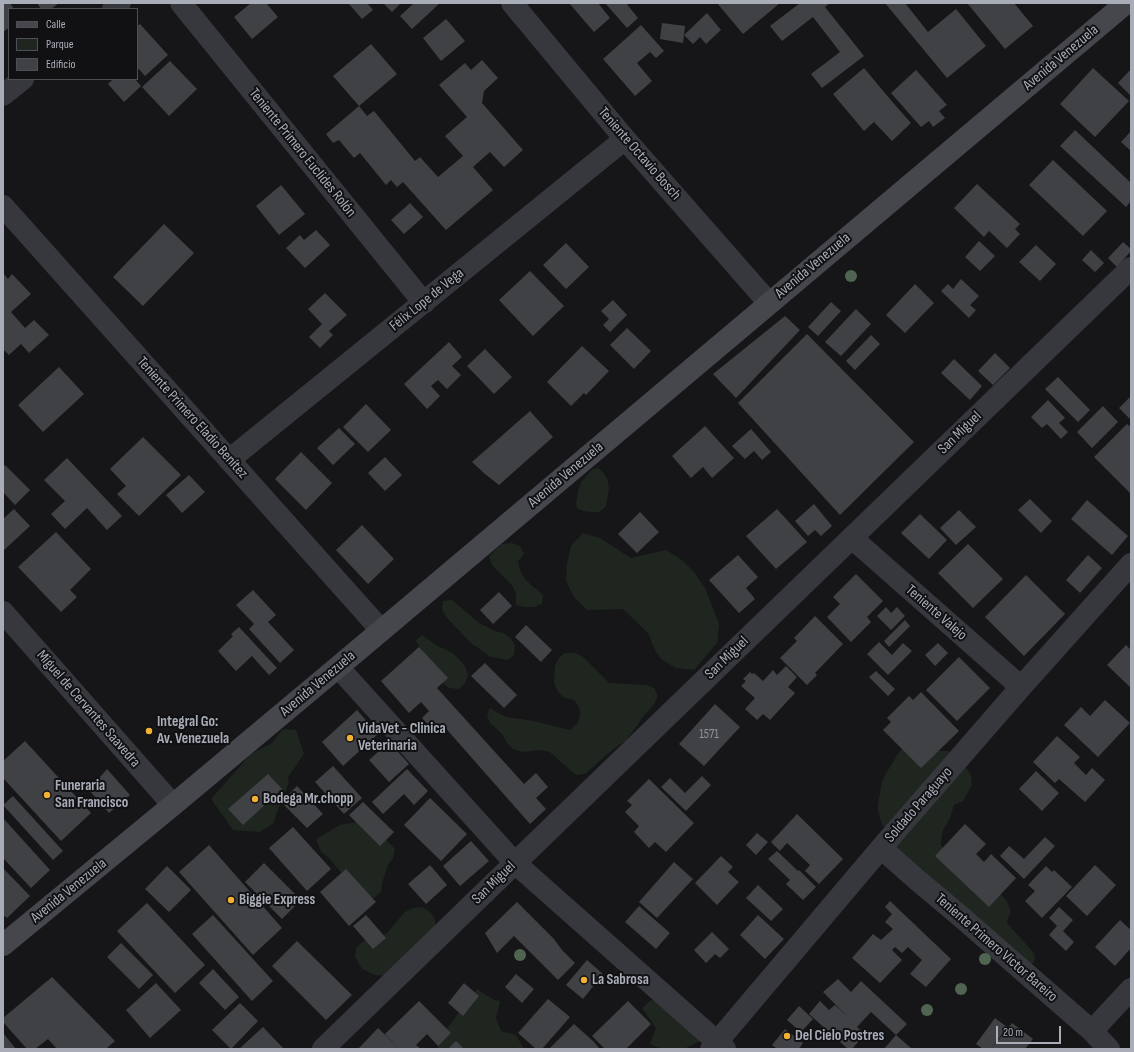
<!DOCTYPE html>
<meta charset="utf-8">
<style>
body{margin:0}
#map{position:relative;width:1134px;height:1052px;overflow:hidden;background:#161618;font-family:"Sofia Sans Condensed",sans-serif}
canvas{display:block}
.frame{position:absolute;inset:0;border:4px solid #a8adb8;pointer-events:none}
.legend{position:absolute;left:8px;top:8px;width:130px;height:72px;box-sizing:border-box;background:#111113;border:1px solid #4d4f55;margin:0;padding:5px 7px;list-style:none;font-size:12px;color:#a8adb8}
.legend li{display:flex;align-items:center;gap:8px;height:20px}
.legend b{width:20px;border:1px solid #4d4f55}
.scale{position:absolute;left:996px;top:1026px;width:65px;height:18px;box-sizing:border-box;border:2px solid #a8adb8;border-top:0;padding-left:5px;font-size:12px;line-height:14px;white-space:nowrap;color:#a8adb8;-webkit-text-stroke:3px #111113;paint-order:stroke}
</style>
<div id="map">
<canvas width="1134" height="1052"></canvas>
<div class="frame"></div>
<ul class="legend">
<li><b style="height:5px;background:#45474d"></b>Calle</li>
<li><b style="height:11px;background:#1e261f"></b>Parque</li>
<li><b style="height:11px;background:#404145"></b>Edificio</li>
</ul>
<div class="scale">20 m</div>
</div>
<script>
const g = document.querySelector('canvas').getContext('2d');
g.lineJoin = 'round';
function paint(path, color) {
  g.fillStyle = color;
  g.fill(path, 'evenodd');
}
function toPath(rows) {
  const path = new Path2D();
  for (const r of rows) {
    path.moveTo(r[0], r[1]);
    for (let i = 2; i < r.length; i += 2) path.lineTo(r[i], r[i + 1]);
  }
  return path;
}
function stroke(path, color, width, dash) {
  g.strokeStyle = color;
  g.lineWidth = width;
  g.lineCap = dash ? 'butt' : 'round';
  g.setLineDash(dash || []);
  g.stroke(path);
}
function label(font, color, halo, rows, align = 'center') {
  g.font = font + ' "Sofia Sans Condensed",sans-serif';
  g.lineWidth = 4;
  g.setLineDash([]);
  g.textBaseline = 'middle';
  g.strokeStyle = halo;
  g.fillStyle = color;
  for (const [text, x, y, turn = 0] of rows) {
    g.save();
    g.translate(x, y);
    g.rotate((+turn || 0) * Math.PI / 180);
    g.textAlign = isNaN(turn) ? turn : align;
    if (halo) g.strokeText(text, 0, 0);
    g.fillText(text, 0, 0);
    g.restore();
  }
}
const green = toPath([
 [598,468,602,471,607,478,609,488,606,506,602,510,598,512,593,512,583,511,578,509,576,505,578,491,581,482,590,472,593,469],
 [583,533,600,538,631,558,666,550,682,560,695,573,706,590,719,624,717,643,694,670,676,668,661,659,655,650,648,633,623,609,587,610,574,597,566,581,567,563,571,546],
 [512,543,520,546,524,554,518,561,520,570,524,578,530,584,543,595,542,604,534,607,524,607,516,605,516,593,512,585,492,565,489,556,502,544],
 [452,600,479,623,495,631,504,633,510,638,515,645,514,655,508,660,491,657,483,652,476,646,473,645,447,618,442,610,443,601],
 [422,635,436,645,453,653,465,666,468,675,465,683,459,689,449,688,442,683,416,641],
 [565,653,575,653,583,657,609,683,646,685,654,688,658,696,654,704,642,718,637,726,626,740,611,751,585,774,576,775,569,769,550,752,540,750,522,752,513,749,507,743,503,735,490,723,487,715,490,708,498,713,507,717,534,721,570,730,577,724,580,716,579,707,574,700,565,698,558,692,554,683,555,666,559,658],
 [283,729,296,730,304,754,288,777,289,783,278,810,273,824,259,832,233,830,211,799,251,754,272,743],
 [910,745,930,748,939,751,948,751,952,754,965,766,971,775,972,785,963,801,954,805,950,818,943,830,942,835,941,845,954,861,992,886,1006,900,1010,909,1010,914,1008,918,1007,923,1034,953,1035,957,1034,962,1030,965,906,869,886,830,881,822,878,810,878,804,882,782,885,775,897,755,901,750],
 [357,822,382,835,395,849,393,858,388,865,382,883,381,892,374,898,366,895,351,884,328,857,321,852,316,839,340,825],
 [422,907,430,912,435,919,435,928,398,976,375,975,362,969,355,957,356,948,362,942,370,939,379,937,387,933,405,912,413,908],
 [477,989,494,1000,500,1001,496,1018,501,1031,516,1035,524,1049,437,1049,448,1027],
 [651,1000,680,1003,702,1040,684,1049,662,1049,650,1044,656,1028,642,1008]
]);
const building = toPath([
 [3,3,10,3,14,9,9,9,9,28,3,32],
 [37,3,59,3,51,9,41,9],
 [251,3,266,3,278,17,252,39,234,17],
 [348,3,367,3,373,10,362,19],
 [383,3,401,3,392,12],
 [414,3,440,3,412,29,400,16],
 [569,3,598,3,610,18,594,32],
 [605,3,626,3,638,18,627,28],
 [717,3,780,3,743,34],
 [800,3,830,3,825,7,864,56,822,88,811,74,840,52,813,17,782,41,770,26],
 [885,3,905,3,928,32,956,9,986,46,947,78],
 [967,3,1014,3,1033,26,1005,49],
 [707,13,721,30,706,44,700,37,693,44,684,35,683,43,660,39,662,23,685,26,684,35],
 [446,19,465,41,441,61,423,38],
 [140,24,168,55,145,76,137,67,137,26],
 [641,25,664,51,656,58,650,52,637,63,652,81,635,96,603,59],
 [371,44,397,74,359,106,333,76],
 [482,60,498,78,484,91,482,103,523,150,504,167,490,152,473,167,493,190,446,230,403,182,397,187,391,180,386,185,360,153,354,158,339,140,333,143,326,134,359,106,367,116,374,111,415,161,420,157,438,177,463,156,445,136,467,117,439,85,465,63,471,70],
 [170,61,197,89,169,116,142,87],
 [864,68,895,105,911,123,892,141,874,122,864,131,833,94],
 [1093,68,1129,101,1095,137,1060,104],
 [1131,69,1131,96,1118,83],
 [916,70,947,105,939,111,945,118,933,127,929,121,921,127,891,93],
 [113,79,135,79,141,86,124,102,108,84],
 [1075,130,1131,183,1131,201,1126,207,1060,146],
 [1131,131,1131,151,1121,142],
 [1053,160,1107,211,1083,236,1029,185],
 [977,184,1020,224,1015,229,1020,234,1007,248,989,231,984,237,954,208],
 [281,185,305,214,279,235,256,206],
 [410,203,423,217,404,234,391,220],
 [164,224,194,253,143,306,113,277],
 [316,230,330,245,305,268,286,248,300,235,304,240],
 [979,241,995,256,980,271,965,257],
 [1123,242,1131,249,1131,251,1117,267,1108,258],
 [566,243,589,267,566,289,543,265],
 [1036,245,1056,264,1040,281,1019,262],
 [1091,250,1104,263,1095,272,1082,260],
 [530,271,564,306,533,336,499,300],
 [3,273,8,279,12,274,31,294,11,312,25,328,34,320,49,335,29,353,21,344,9,355,3,349],
 [961,279,979,296,970,305,976,310,969,318,941,291,948,284,953,289],
 [915,284,934,303,905,333,886,315],
 [325,293,347,315,329,331,333,335,320,348,309,337,322,324,308,309],
 [613,300,627,315,610,332,603,325,609,319,601,311],
 [831,302,841,311,818,336,808,327],
 [856,309,871,324,841,356,825,342],
 [785,316,800,330,736,398,713,374],
 [627,328,651,351,634,369,610,345],
 [807,334,914,442,840,515,738,403],
 [871,335,880,344,855,370,846,361],
 [449,342,462,357,452,366,461,375,447,389,438,380,431,386,440,396,427,409,404,384],
 [582,346,609,371,586,395,584,393,571,406,547,382],
 [485,349,512,377,494,394,467,366],
 [995,353,1010,368,993,385,978,371],
 [954,359,982,386,970,400,941,373],
 [59,367,84,394,43,432,18,405],
 [1058,377,1090,410,1078,422,1045,389],
 [1131,396,1131,420,1119,408],
 [1048,400,1065,418,1059,423,1068,432,1061,439,1047,424,1042,428,1031,417],
 [366,404,391,430,368,452,343,427],
 [1103,406,1118,422,1092,448,1077,432],
 [530,411,553,437,499,485,485,474,472,462],
 [1127,424,1131,427,1131,494,1094,457],
 [705,426,734,458,712,478,703,467,691,478,672,456],
 [339,428,355,444,333,465,317,448],
 [751,429,771,452,762,460,754,451,745,459,732,446],
 [143,437,181,475,139,516,117,494,126,486,110,469],
 [301,452,332,483,306,510,275,479],
 [385,457,402,475,385,491,368,473],
 [67,458,122,516,107,530,87,508,65,529,51,514,65,501,44,480],
 [5,465,30,490,15,505,3,492,3,467],
 [189,475,205,492,182,513,166,495],
 [1030,499,1052,521,1041,533,1018,510],
 [1087,500,1128,536,1112,555,1071,519],
 [814,504,832,526,821,536,815,530,808,536,795,521],
 [14,509,30,526,3,551,3,519],
 [777,509,807,542,776,569,746,536],
 [959,510,976,527,956,545,940,528],
 [640,512,659,532,637,553,618,534],
 [920,514,947,540,929,559,901,533],
 [362,525,394,559,368,584,336,550],
 [56,532,91,569,70,590,77,597,61,612,18,567],
 [968,544,1003,579,973,608,938,573],
 [738,555,758,577,746,588,755,599,739,613,709,580],
 [1088,555,1102,568,1080,593,1066,580],
 [856,574,883,601,867,617,871,622,851,642,827,617,840,604,833,597],
 [1026,575,1065,614,1024,656,985,617],
 [253,590,276,615,268,622,294,650,280,663,249,629,254,624,236,605],
 [499,592,512,606,493,624,480,610],
 [886,607,891,613,897,607,905,616,891,630,877,616],
 [815,616,843,644,815,673,817,675,807,685,780,658,797,641,794,638],
 [905,620,910,626,889,647,884,641],
 [526,625,552,650,541,662,515,637],
 [239,627,277,668,269,675,252,656,236,671,218,651,233,636,231,634],
 [879,642,892,655,903,643,912,651,888,675,867,654],
 [938,643,948,653,935,666,925,655],
 [1126,645,1131,650,1131,688,1107,665],
 [419,647,448,678,437,688,524,784,536,773,548,787,536,798,546,809,530,824,442,724,434,731,422,718,429,711,421,702,409,713,381,681],
 [959,657,990,688,957,721,926,690],
 [485,663,517,695,504,708,471,676],
 [786,666,797,677,788,687,795,693,770,720,763,714,757,720,745,709,755,698,741,686,746,681,743,679,750,672,752,674,754,673,763,681,773,670,777,675],
 [876,671,895,689,888,696,869,677],
 [921,692,959,731,921,768,883,730,891,722,887,718,909,696,913,700],
 [1105,700,1130,723,1098,757,1064,725,1081,707,1090,716],
 [715,704,740,727,704,766,679,744],
 [357,710,378,734,343,766,322,742],
 [1057,736,1080,757,1074,763,1086,775,1092,768,1105,780,1085,802,1059,779,1055,783,1033,762],
 [25,741,91,813,61,841,3,778,3,761],
 [389,742,409,764,389,782,369,760],
 [333,766,362,798,344,814,315,782],
 [107,769,130,795,109,813,89,790],
 [407,769,428,791,414,805,404,794,383,814,372,802],
 [1036,771,1059,793,1042,811,1019,789],
 [268,774,282,789,243,825,228,809],
 [702,776,711,785,686,811,661,787,670,778,685,793],
 [649,779,694,823,666,852,655,842,649,848,634,832,639,826,625,812,632,805,627,801],
 [297,786,323,814,307,828,281,802],
 [13,796,63,851,53,860,3,805],
 [430,798,467,834,441,861,404,825],
 [363,802,394,832,380,846,349,815],
 [797,814,843,859,819,884,805,871,810,865,787,843,780,851,771,842],
 [3,818,50,870,31,888,3,858],
 [965,824,986,844,976,854,984,862,991,854,1016,878,989,907,935,856],
 [293,827,331,869,307,891,269,848],
 [757,833,768,842,756,855,746,845],
 [1045,837,1055,846,1024,879,1000,856,1009,846,1024,859],
 [471,841,489,861,460,886,443,866],
 [209,845,282,928,253,955,179,872],
 [777,851,798,871,799,870,816,887,803,900,786,884,790,880,768,859],
 [721,856,733,867,728,872,739,882,717,905,695,883],
 [674,862,693,879,657,918,639,902],
 [264,863,301,900,282,919,245,882],
 [430,865,447,885,426,904,408,884],
 [1095,865,1116,885,1087,916,1066,896],
 [167,866,191,890,169,912,145,889],
 [1046,866,1052,872,1054,870,1072,887,1042,918,1025,901,1035,891,1028,885],
 [3,868,30,896,7,918,3,915],
 [346,869,376,902,349,926,320,892],
 [758,885,783,909,771,921,746,898],
 [890,901,951,959,926,987,910,974,922,960,908,947,902,953,895,947,892,950,902,960,880,983,852,958,873,934,885,943,881,940,893,929,885,922,892,914,885,907],
 [517,902,554,939,562,950,575,963,558,980,514,936,497,953,485,933],
 [147,903,205,965,175,993,117,931],
 [639,906,670,933,656,949,625,922],
 [1059,907,1073,920,1063,931,1074,942,1066,951,1049,935,1057,926,1049,918],
 [213,915,273,981,252,1001,192,934],
 [366,915,386,938,373,949,353,926],
 [758,915,784,939,765,959,740,935],
 [1120,920,1131,930,1131,948,1115,966,1095,947],
 [712,932,729,949,720,958,715,954,706,963,694,950],
 [297,941,352,995,326,1020,272,966],
 [121,943,153,975,139,989,107,957],
 [587,960,603,974,583,999,566,985],
 [213,969,239,997,225,1010,199,983],
 [516,974,534,989,522,1003,505,987],
 [52,977,115,1041,106,1049,57,1049,48,1039,35,1049,27,1049,3,1022,3,1018],
 [838,979,851,992,861,981,907,1024,896,1035,871,1012,857,1027,865,1034,852,1049,848,1049,809,1014,820,1001,829,1010,835,1005,848,1017,823,992],
 [156,983,181,1010,150,1038,126,1010],
 [464,983,479,996,463,1016,448,1003],
 [548,999,570,1017,542,1049,536,1049,518,1033],
 [419,1001,451,1033,438,1046,427,1034,416,1045,421,1049,400,1049,385,1034],
 [628,1001,651,1024,626,1049,605,1049,592,1036],
 [240,1003,258,1021,231,1049,212,1030],
 [799,1006,813,1019,801,1032,787,1020],
 [995,1018,1007,1027,991,1049,983,1049,976,1044],
 [1012,1023,1033,1039,1025,1049,991,1049],
 [574,1024,593,1041,600,1049,549,1049],
 [263,1027,284,1049,239,1049],
 [378,1028,400,1049,358,1049],
 [785,1029,803,1043,799,1049,777,1049,772,1045],
 [3,1033,16,1049,3,1049],
 [896,1035,912,1049,884,1049],
 [456,1041,464,1049,448,1049]
]);
const minor = toPath([
 [181,3,424,303],
 [512,3,625,139,769,303],
 [113,9,120,3],
 [3,95,23,79],
 [3,206,381,630],
 [229,460,625,139],
 [852,538,1021,687],
 [338,667,515,863,725,1049],
 [881,848,916,879,959,915,1092,1031,1109,1049],
 [1092,1031,1131,989],
 [323,1049,515,863,1131,268],
 [711,1049,881,848,1021,687,1131,564]
]);
const tertiary = toPath([
 [3,612,173,805]
]);
const secondary = toPath([
 [3,945,173,805,338,667,1126,3]
]);
const trees = [
 [851,276],
 [520,955],
 [985,959],
 [961,989],
 [927,1010]
];
const markers = [
 [149,731,4,"#f2b134"],
 [350,738,4,"#f2b134"],
 [47,795,4,"#f2b134"],
 [255,799,4,"#f2b134"],
 [231,900,4,"#f2b134"],
 [584,980,4,"#f2b134"],
 [787,1036,4,"#f2b134"]
];
const numberNames = [
 ["1571",709,735]
];
const streetNames = [
 ["Avenida Venezuela",1061,58,-40],
 ["Teniente Primero Euclides Rolón",302,153,51],
 ["Teniente Octavio Bosch",639,154,49],
 ["Avenida Venezuela",813,266,-40],
 ["Félix Lope de Vega",427,300,-39],
 ["Teniente Primero Eladio Benítez",192,418,48],
 ["San Miguel",960,433,-44],
 ["Avenida Venezuela",566,475,-40],
 ["Teniente Valejo",936,613,41],
 ["San Miguel",727,658,-44],
 ["Avenida Venezuela",318,684,-40],
 ["Miguel de Cervantes Saavedra",88,709,49],
 ["Soldado Paraguayo",919,805,-49],
 ["San Miguel",494,883,-44],
 ["Avenida Venezuela",69,891,-39],
 ["Teniente Primero Victor Bareiro",996,948,41]
];
const poiNames = [
 ["Integral Go:",157,722],
 ["Av. Venezuela",157,739],
 ["VidaVet - Clinica",358,729],
 ["Veterinaria",358,746],
 ["Funeraria",55,786],
 ["San Francisco",55,803],
 ["Bodega Mr.chopp",263,799],
 ["Biggie Express",239,900],
 ["La Sabrosa",592,980],
 ["Del Cielo Postres",795,1036]
];
paint(green, '#1e261f');
paint(building, '#404145');
stroke(minor, '#37383d', 22);
stroke(tertiary, '#37383d', 22);
stroke(secondary, '#45474d', 22);
g.fillStyle = '#506452';
for (const [x, y] of trees) {
  g.beginPath();
  g.arc(x, y, 6, 0, 2 * Math.PI);
  g.fill();
}
for (const [x, y, r, color] of markers) {
  const dot = new Path2D();
  dot.arc(x, y, r, 0, 2 * Math.PI);
  g.fillStyle = color;
  g.fill(dot);
  stroke(dot, '#111113', 1.5);
}
label('13px', '#8e929b', null, numberNames);
label('15px', '#a8adb8', '#111113', streetNames);
label('bold 15px', '#a8adb8', '#111113', poiNames, 'left');
</script>
